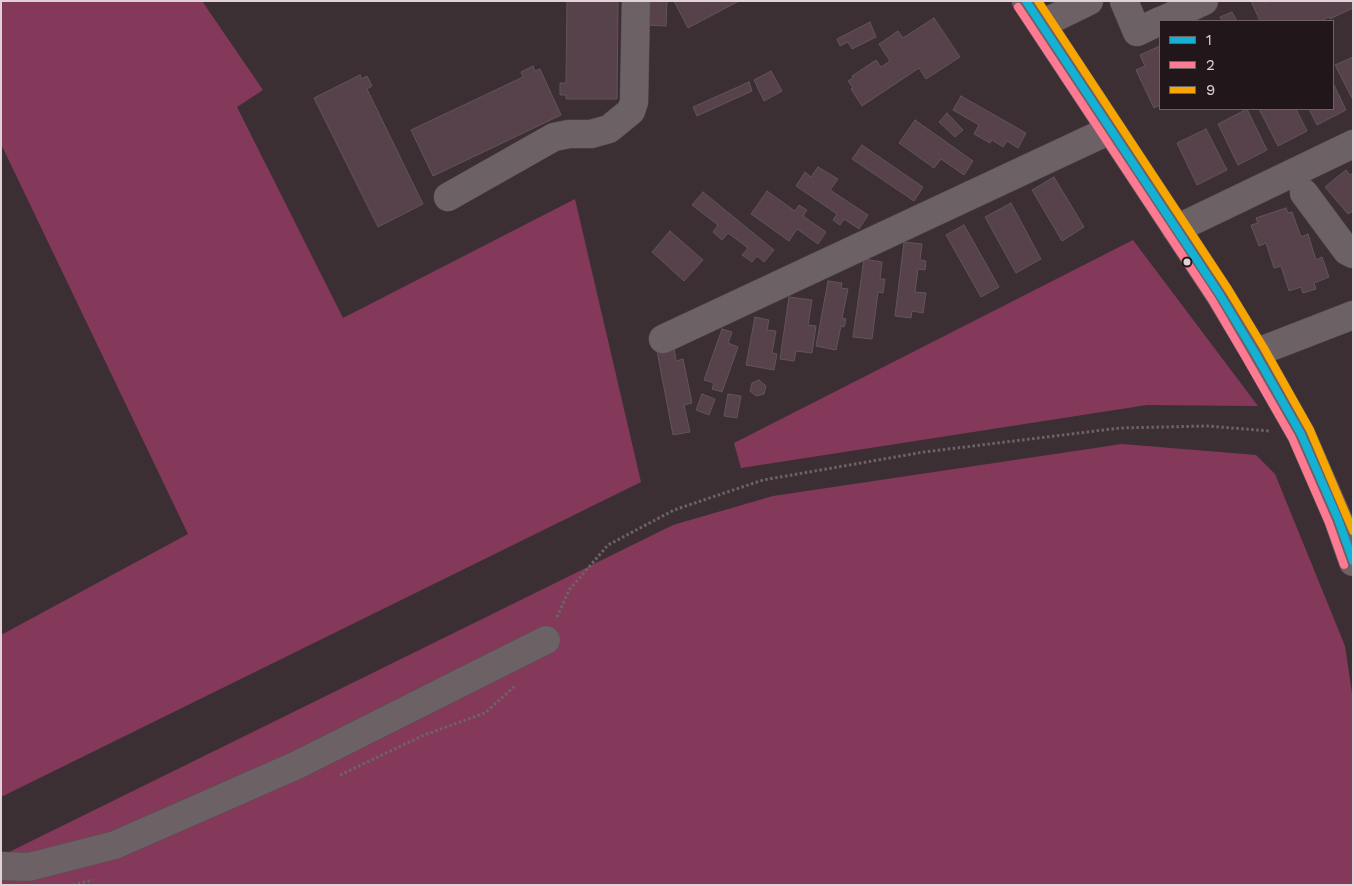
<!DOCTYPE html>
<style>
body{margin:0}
#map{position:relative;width:1354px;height:886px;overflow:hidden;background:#3c2f33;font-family:"Work Sans",sans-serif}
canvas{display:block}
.frame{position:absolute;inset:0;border:2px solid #e1d2d7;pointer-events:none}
.legend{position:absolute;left:1159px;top:20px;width:175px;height:90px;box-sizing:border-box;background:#21161a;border:1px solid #6e6166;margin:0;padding:6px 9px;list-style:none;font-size:15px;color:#e1d2d7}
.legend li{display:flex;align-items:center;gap:10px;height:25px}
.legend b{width:25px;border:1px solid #6e6166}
</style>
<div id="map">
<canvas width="1354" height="886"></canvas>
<div class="frame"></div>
<ul class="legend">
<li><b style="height:6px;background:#13b2d5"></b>1</li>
<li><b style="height:6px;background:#fe7a93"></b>2</li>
<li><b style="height:6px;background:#f7a600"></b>9</li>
</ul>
</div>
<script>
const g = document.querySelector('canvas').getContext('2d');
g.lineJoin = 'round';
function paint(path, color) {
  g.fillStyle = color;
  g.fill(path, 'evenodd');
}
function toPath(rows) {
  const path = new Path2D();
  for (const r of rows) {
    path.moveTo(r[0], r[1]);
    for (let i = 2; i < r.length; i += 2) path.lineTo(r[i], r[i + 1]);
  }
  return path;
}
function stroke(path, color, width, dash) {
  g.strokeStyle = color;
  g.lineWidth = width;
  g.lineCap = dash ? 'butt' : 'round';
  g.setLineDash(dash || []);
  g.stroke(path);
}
const forest = toPath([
 [1,1,202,1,263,90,237,107,343,318,575,199,641,482,1,797,1,635,188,534,1,144],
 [1133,240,1258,406,1147,405,741,468,734,443],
 [1122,444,1256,455,1275,474,1345,646,1353,700,1353,885,1,885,1,856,673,525,773,496]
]);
const building = toPath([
 [567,1,618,1,617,99,566,99,566,95,560,95,560,83,566,83,567,1],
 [646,1,667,1,666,26,646,25,646,1],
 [674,1,739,1,688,28,674,1],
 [1251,1,1265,1,1266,3,1269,1,1353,1,1353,8,1330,19,1329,17,1321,21,1260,21,1251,1],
 [1232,12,1237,21,1222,21,1220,17,1232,12],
 [934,18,960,57,926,79,919,68,862,106,851,89,853,88,848,81,853,78,852,76,876,60,881,67,890,61,879,44,898,31,903,38,934,18],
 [870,22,876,37,852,49,848,42,840,46,837,39,870,22],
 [1160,46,1160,105,1154,108,1136,70,1145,66,1140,55,1160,46],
 [1353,57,1353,100,1335,65,1353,57],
 [533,66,535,71,540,69,561,115,433,176,411,130,523,77,521,72,533,66],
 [771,71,782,91,764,101,754,80,771,71],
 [360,75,361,79,367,76,372,86,367,89,423,204,378,227,314,98,360,75],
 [749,82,752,91,697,116,693,107,749,82],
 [1333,83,1346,110,1317,125,1309,109,1333,109,1333,83],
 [961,96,1026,133,1018,148,1007,141,1003,147,992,140,990,143,974,134,979,125,953,110,961,96],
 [1247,109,1267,150,1238,165,1218,124,1247,109],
 [1259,109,1296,109,1307,131,1278,146,1259,109],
 [947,113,963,130,955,137,939,122,947,113],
 [915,120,973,161,964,175,941,159,934,168,899,143,915,120],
 [1206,129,1227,170,1197,185,1177,143,1206,129],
 [862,145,923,187,914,201,852,159,862,145],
 [818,167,838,179,830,190,868,215,859,229,844,219,840,225,833,220,837,214,796,186,805,172,811,177,818,167],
 [1346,170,1350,175,1353,173,1353,211,1348,214,1325,187,1346,170],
 [1054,177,1084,227,1062,241,1032,190,1054,177],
 [767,191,795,211,799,205,807,210,803,216,826,232,818,244,797,229,789,241,751,214,767,191],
 [703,192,774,250,764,262,757,256,752,262,742,255,748,248,728,233,722,240,713,232,718,225,692,205,703,192],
 [1011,203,1041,259,1016,273,985,217,1011,203],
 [1286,208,1288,213,1292,212,1301,237,1308,234,1316,260,1322,257,1329,277,1314,283,1316,289,1303,293,1301,287,1289,291,1281,266,1274,268,1266,243,1259,246,1251,225,1258,223,1256,218,1286,208],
 [964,225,999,287,981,297,946,235,964,225],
 [670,231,703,260,684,281,652,252,670,231],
 [904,242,922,244,920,260,926,261,925,270,918,269,915,292,926,293,923,313,912,311,911,318,895,316,904,242],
 [864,259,882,262,880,279,885,279,883,293,878,292,872,339,853,337,864,259],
 [828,281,842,283,841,288,848,289,842,318,846,319,844,327,841,326,836,350,816,346,828,281],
 [789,297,812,300,808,325,816,326,812,353,796,351,794,361,780,359,789,297],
 [755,317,769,320,767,330,776,331,772,353,777,354,774,370,746,365,755,317],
 [722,329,732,332,728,343,738,347,722,392,712,389,714,383,704,380,722,329],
 [674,348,676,361,683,359,692,403,684,405,690,432,673,435,657,351,674,348],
 [759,380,766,386,764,394,756,396,750,391,752,383,759,380],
 [702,394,715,399,709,415,696,410,702,394],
 [728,394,741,396,737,418,724,416,728,394]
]);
const path = toPath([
 [557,617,569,590,608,545,674,510,763,480,924,452,1120,428,1207,426,1270,431],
 [340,775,424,735,485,713,515,686],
 [73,885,93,880]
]);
const minor = toPath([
 [1026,1,1220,295,1255,353,1301,434,1338,519,1353,562],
 [1124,1,1137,32,1160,21],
 [1161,21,1204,1],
 [1042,24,1089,1],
 [1304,193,1347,251,1353,254],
 [448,197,554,137,569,134,591,134,609,129,631,111,634,102,636,1],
 [1176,229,1353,144],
 [663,339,1110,130],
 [1255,353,1353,315],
 [1,866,29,867,115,845,297,765,546,640]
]);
const bus1 = toPath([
 [1026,1,1220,295,1255,353,1301,434,1338,519,1353,561]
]);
const bus2 = toPath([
 [1018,7,1212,300,1246,358,1292,438,1329,523,1344,565]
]);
const bus3 = toPath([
 [1038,1,1228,289,1264,348,1310,430,1353,531]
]);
const markers = [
 [1187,262,4.5,"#e1d2d7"]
];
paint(forest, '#85395a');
paint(building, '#57424b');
stroke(building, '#605559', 1);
stroke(minor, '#584d50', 29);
stroke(path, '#6c6366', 3, [2.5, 2.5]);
stroke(minor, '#6c6165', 28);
stroke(bus1, '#13b2d5', 8);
stroke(bus2, '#fe7a93', 8);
stroke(bus3, '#f7a600', 8);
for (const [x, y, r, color] of markers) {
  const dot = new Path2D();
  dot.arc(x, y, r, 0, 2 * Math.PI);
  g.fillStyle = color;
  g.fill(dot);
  stroke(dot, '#21161a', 2);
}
</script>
